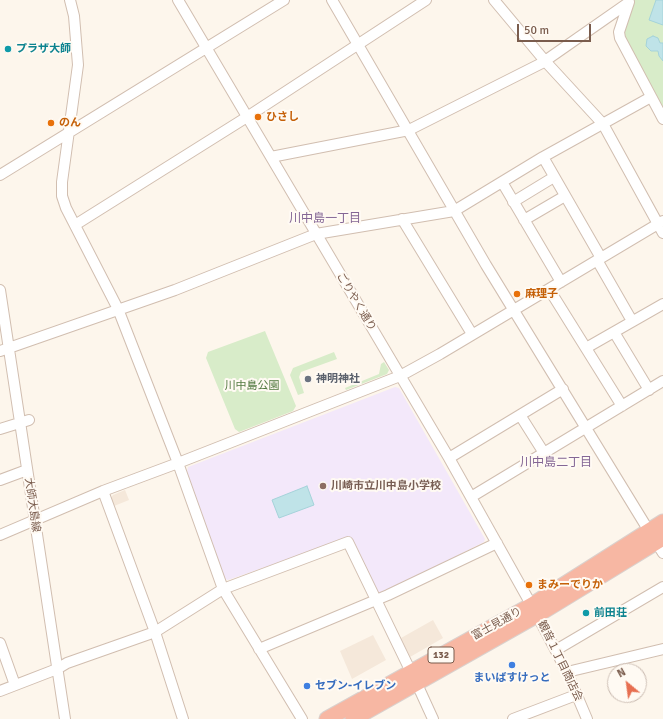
<!DOCTYPE html>
<meta charset="utf-8">
<style>
body{margin:0}
#map{position:relative;width:663px;height:719px;overflow:hidden;background:#fdf6ec;font-family:Signika,sans-serif}
canvas{display:block}
.north{position:absolute;left:607px;top:663px;width:40px;height:40px;box-sizing:border-box;background:#fffaf3;border:1px solid #cabbb1;border-radius:50%;rotate:331deg;font-size:11px;font-weight:700;line-height:16px;text-align:center;color:#7a5c4d}
.north::after{content:'';display:block;margin:auto;width:14px;height:18px;background:#e76f51;clip-path:polygon(50% 0,100% 100%,50% 72%,0 100%)}
.scale{position:absolute;left:517px;top:24px;width:74px;height:18px;box-sizing:border-box;border:2px solid #7a5c4d;border-top:0;padding-left:5px;font-size:12px;line-height:14px;white-space:nowrap;color:#7a5c4d;-webkit-text-stroke:3px #fffaf3;paint-order:stroke}
</style>
<div id="map">
<canvas width="663" height="719"></canvas>
<div class="north">N</div>
<div class="scale">50 m</div>
</div>
<script>
const g = document.querySelector('canvas').getContext('2d');
g.lineJoin = 'round';
function paint(path, color) {
  g.fillStyle = color;
  g.fill(path, 'evenodd');
}
function toPath(rows) {
  const path = new Path2D();
  for (const r of rows) {
    path.moveTo(r[0], r[1]);
    for (let i = 2; i < r.length; i += 2) path.lineTo(r[i], r[i + 1]);
  }
  return path;
}
function stroke(path, color, width, dash) {
  g.strokeStyle = color;
  g.lineWidth = width;
  g.lineCap = dash ? 'butt' : 'round';
  g.setLineDash(dash || []);
  g.stroke(path);
}
function label(font, color, halo, rows, align = 'center') {
  g.font = font + ' Signika,"Noto Sans JP",sans-serif';
  g.lineWidth = 4;
  g.setLineDash([]);
  g.textBaseline = 'middle';
  g.strokeStyle = halo;
  g.fillStyle = color;
  for (const [text, x, y, turn = 0] of rows) {
    g.save();
    g.translate(x, y);
    g.rotate((+turn || 0) * Math.PI / 180);
    g.textAlign = isNaN(turn) ? turn : align;
    if (halo) g.strokeText(text, 0, 0);
    g.fillText(text, 0, 0);
    g.restore();
  }
}
const residential = toPath([
 [125,490,129,500,114,506,111,498,113,495],
 [433,620,443,638,410,657,401,638],
 [373,635,386,660,352,679,340,651]
]);
const education = toPath([
 [395,387,399,388,485,539,484,542,383,593,377,592,351,537,228,580,224,579,187,472,188,467]
]);
const green = toPath([
 [633,0,663,0,663,109,622,34],
 [265,331,296,406,293,411,239,432,235,429,206,358,208,352],
 [334,352,337,359,301,372,299,377,304,393,298,395,290,375,293,368],
 [384,362,389,370,387,374,346,390,345,388,379,374,381,364]
]);
const water = toPath([
 [656,0,663,0,663,25,649,20,656,0],
 [653,36,658,38,660,43,663,43,663,61,659,56,658,51,651,51,646,46,647,39,653,36],
 [307,486,314,505,279,518,272,500,307,486]
]);
const minor = toPath([
 [70,0,74,16,78,65,62,182,62,196,66,208,118,309,178,463,223,589,302,719],
 [178,0,449,458,537,615,567,672,587,719],
 [332,0,486,265,649,531],
 [494,0,545,61,603,124,663,233],
 [629,2,619,32,620,38,663,119],
 [271,157,409,130,542,63,628,3],
 [543,157,601,258],
 [0,175,284,0],
 [502,182,561,282],
 [513,202,554,177],
 [402,219,472,334],
 [524,220,565,196],
 [75,225,247,117,426,0],
 [597,260,632,321],
 [549,289,622,406],
 [0,290,65,719],
 [614,332,649,390],
 [586,348,663,304],
 [0,351,175,290,316,234,454,211,543,157,651,97],
 [520,415,544,453],
 [0,429,29,420],
 [449,458,563,389],
 [0,480,27,470],
 [103,491,155,632,183,719],
 [471,497,663,381],
 [0,535,103,491,178,463,400,376,440,354,663,221],
 [656,542,663,553],
 [0,643,15,685],
 [259,649,388,595,497,543],
 [556,650,663,587],
 [567,672,663,649],
 [417,684,433,719],
 [0,691,57,669,67,663,155,632,223,589,348,542,411,672],
 [513,719,576,695]
]);
const highway = toPath([
 [327,719,532,605,663,522],
 [353,719,537,615,663,538]
]);
const markers = [
 [8,49,4,"#0f9aa8"],
 [258,117,4,"#e8710a"],
 [51,123,4,"#e8710a"],
 [517,294,4,"#e8710a"],
 [308,379,4,"#6b7280"],
 [323,486,4,"#8d6e63"],
 [529,585,4,"#e8710a"],
 [586,613,4,"#0f9aa8"],
 [512,665,4,"#3f7fe0"],
 [307,686,4,"#3f7fe0"]
];
const shields = [
 [441,655,26]
];
const shieldNames = [
 ["132",441,655]
];
const cultureNames = [
 ["プラザ大師",16,49],
 ["前田荘",594,613]
];
const foodNames = [
 ["ひさし",266,117],
 ["のん",59,123],
 ["麻理子",525,294],
 ["まみーでりか",537,585]
];
const streetNames = [
 ["ごりやく通り",356,302,59],
 ["大師大島線",32,505,82],
 ["富士見通り",497,624,-29],
 ["観音１丁目商店会",560,661,64]
];
const worshipNames = [
 ["神明神社",316,379]
];
const parkNames = [
 ["川中島公園",252,386]
];
const educationNames = [
 ["川崎市立川中島小学校",331,486]
];
const shopNames = [
 ["まいばすけっと",512,678],
 ["セブン-イレブン",315,686,"left"]
];
const neighbourhoodNames = [
 ["川中島一丁目",325,219],
 ["川中島二丁目",556,463]
];
paint(residential, '#f5e8da');
paint(education, '#f3e8fa');
paint(green, '#d8ecc9');
paint(water, '#bfe3e8');
stroke(water, '#a5d3da', 1);
stroke(minor, '#d1beb0', 12);
stroke(highway, '#dad1cd', 17);
stroke(minor, '#fff', 10);
stroke(highway, '#f7b7a3', 15);
for (const [x, y, r, color] of markers) {
  const dot = new Path2D();
  dot.arc(x, y, r, 0, 2 * Math.PI);
  g.fillStyle = color;
  g.fill(dot);
  stroke(dot, '#fffaf3', 1.5);
}
for (const [x, y, w] of shields) {
  const box = new Path2D();
  box.roundRect(x - w / 2, y - 8, w, 16, 3);
  g.fillStyle = '#fffaf3';
  g.fill(box);
  stroke(box, '#7a5c4d', 1);
}
label('bold 10px', '#7a5c4d', null, shieldNames);
label('bold 11px', '#0d838f', '#fffaf3', cultureNames, 'left');
label('bold 11px', '#c56008', '#fffaf3', foodNames, 'left');
label('11px', '#7a5c4d', '#fffaf3', streetNames);
label('bold 11px', '#5b616d', '#fffaf3', worshipNames, 'left');
label('11px', '#537a41', '#fffaf3', parkNames);
label('bold 11px', '#785e54', '#fffaf3', educationNames, 'left');
label('bold 11px', '#366cbe', '#fffaf3', shopNames);
label('12px', '#846695', '#fffaf3', neighbourhoodNames);
</script>
